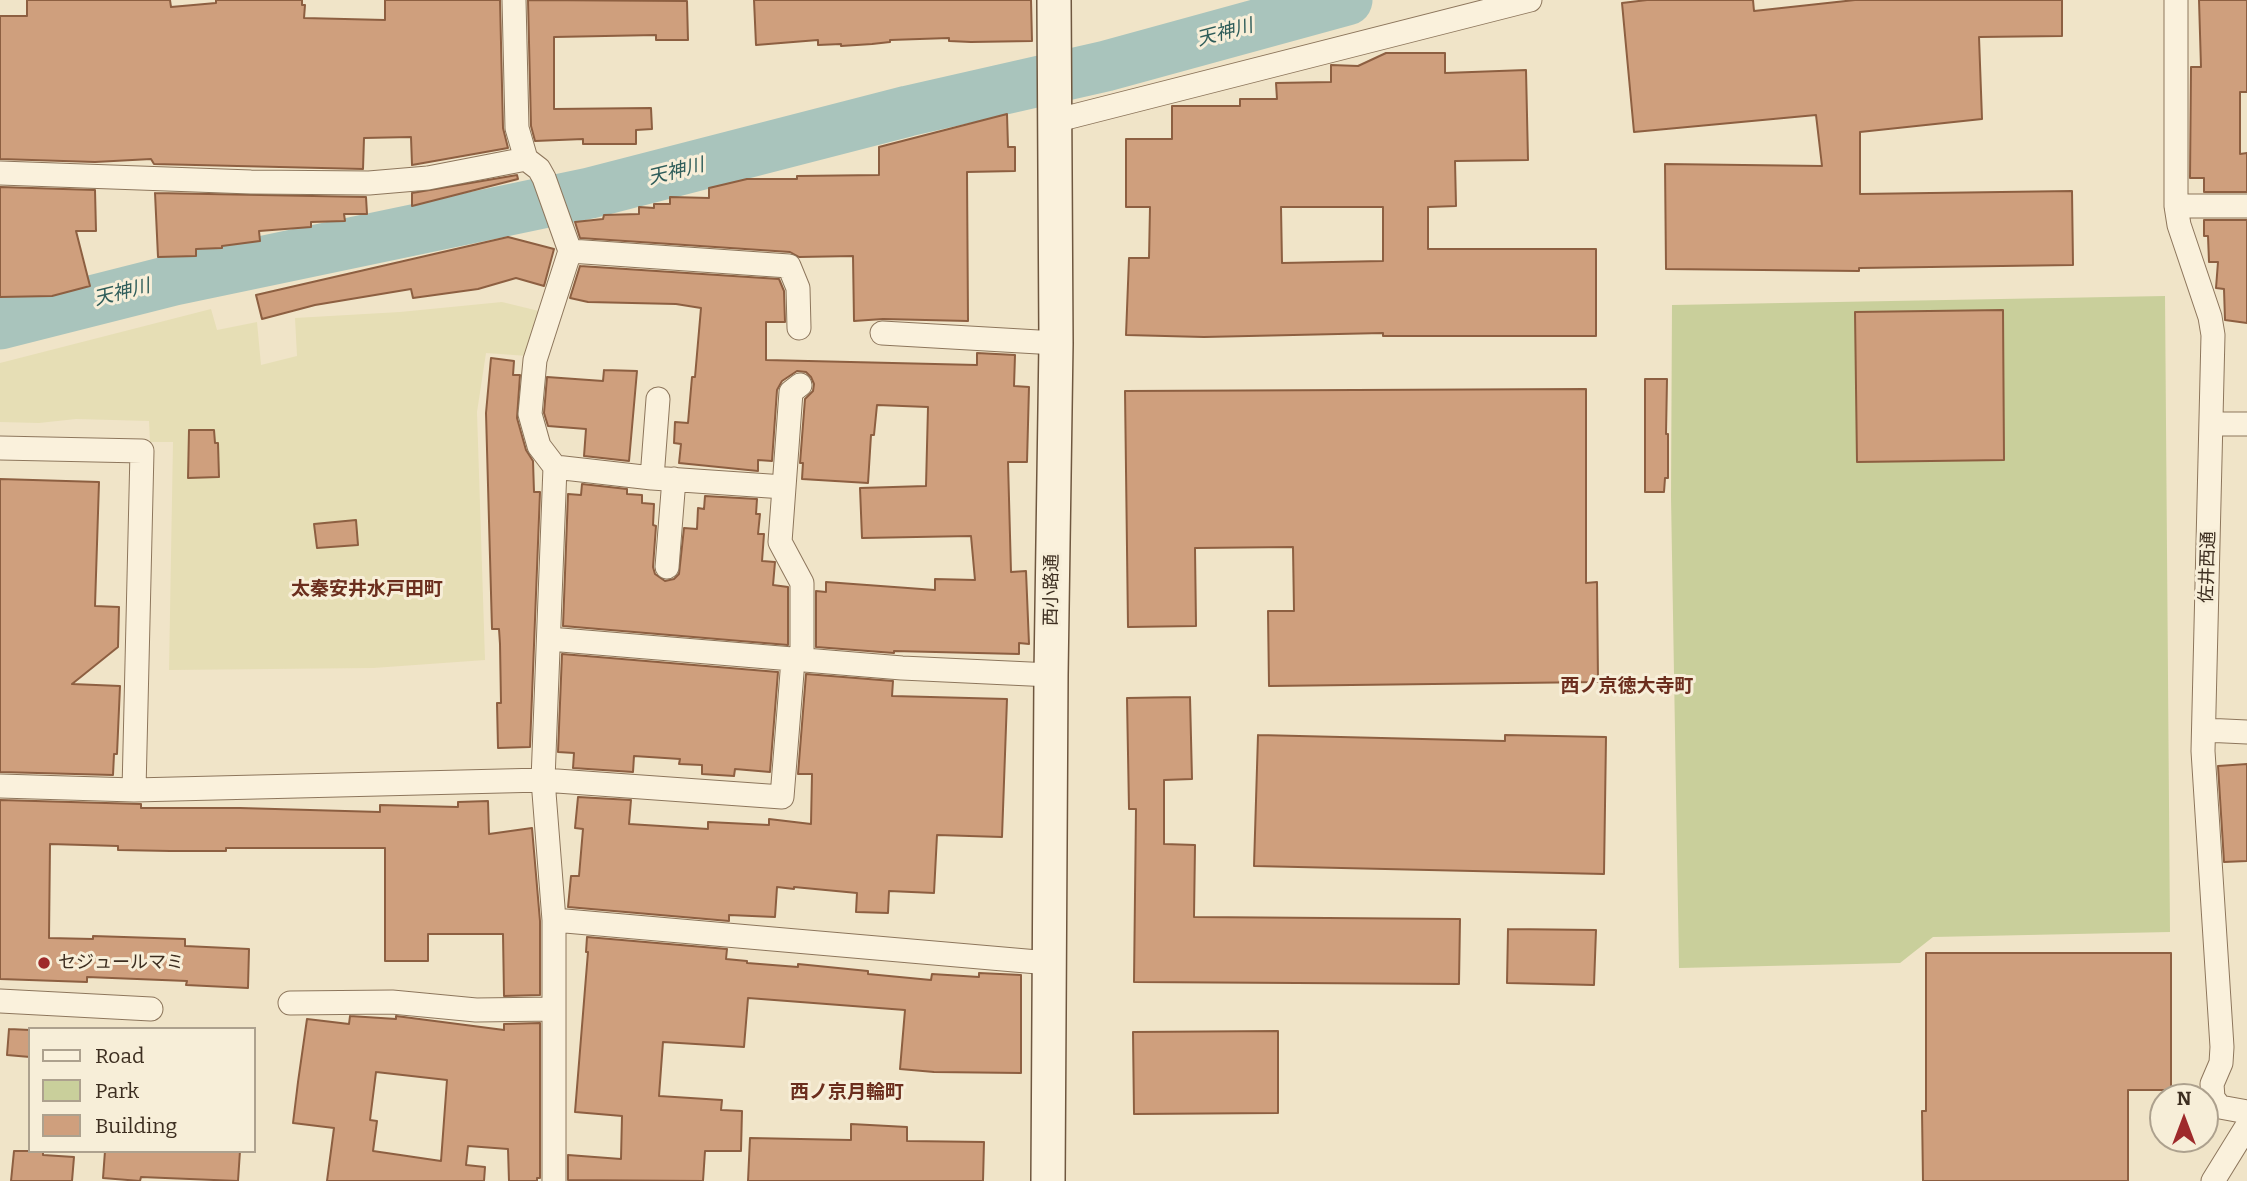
<!DOCTYPE html>
<meta charset="utf-8">
<style>
body{margin:0}
#map{position:relative;width:2247px;height:1181px;overflow:hidden;background:#f0e4c8;font-family:Bitter,serif}
canvas{display:block}
.legend{position:absolute;left:28px;top:1027px;width:228px;height:126px;box-sizing:border-box;background:#f7eed8;border:2px solid #ada18e;margin:0;padding:9px 12px;list-style:none;font-size:21px;color:#3d2e20}
.legend li{display:flex;align-items:center;gap:14px;height:35px}
.legend b{width:35px;border:2px solid #ada18e}
.north{position:absolute;left:2149px;top:1083px;width:70px;height:70px;box-sizing:border-box;background:#f7eed8;border:2px solid #ada18e;border-radius:50%;rotate:0deg;font-size:19px;font-weight:700;line-height:28px;text-align:center;color:#3d2e20}
.north::after{content:'';display:block;margin:auto;width:24px;height:32px;background:#9e2a2b;clip-path:polygon(50% 0,100% 100%,50% 72%,0 100%)}
</style>
<div id="map">
<canvas width="2247" height="1181"></canvas>
<ul class="legend">
<li><b style="height:9px;background:#faf1dc"></b>Road</li>
<li><b style="height:19px;background:#c9cf9b"></b>Park</li>
<li><b style="height:19px;background:#cf9f7d"></b>Building</li>
</ul>
<div class="north">N</div>
</div>
<script>
const g = document.querySelector('canvas').getContext('2d');
g.lineJoin = 'round';
function paint(path, color) {
  g.fillStyle = color;
  g.fill(path, 'evenodd');
}
function toPath(rows) {
  const path = new Path2D();
  for (const r of rows) {
    path.moveTo(r[0], r[1]);
    for (let i = 2; i < r.length; i += 2) path.lineTo(r[i], r[i + 1]);
  }
  return path;
}
function stroke(path, color, width, dash) {
  g.strokeStyle = color;
  g.lineWidth = width;
  g.lineCap = dash ? 'butt' : 'round';
  g.setLineDash(dash || []);
  g.stroke(path);
}
function label(font, color, halo, rows, align = 'center') {
  g.font = font + ' Bitter,"Noto Sans JP",serif';
  g.lineWidth = 6;
  g.setLineDash([]);
  g.textBaseline = 'middle';
  g.strokeStyle = halo;
  g.fillStyle = color;
  for (const [text, x, y, turn = 0] of rows) {
    g.save();
    g.translate(x, y);
    g.rotate((+turn || 0) * Math.PI / 180);
    g.textAlign = isNaN(turn) ? turn : align;
    if (halo) g.strokeText(text, 0, 0);
    g.fillText(text, 0, 0);
    g.restore();
  }
}
const farmland = toPath([
 [502,302,543,312,528,356,486,353,477,412,485,660,373,668,169,670,173,442,150,442,149,421,76,419,39,423,0,422,0,363,211,309,217,330,257,322,261,365,297,356,295,318,400,312]
]);
const green = toPath([
 [2165,296,2170,932,1933,937,1900,963,1679,968,1671,497,1672,305]
]);
const river = toPath([
 [0,324,174,280,590,193,908,111,1106,66,1347,0]
]);
const building = toPath([
 [27,0,170,0,171,7,216,3,216,0,302,0,302,5,305,5,304,18,385,20,385,0,500,0,503,128,508,148,412,165,411,137,364,138,363,169,154,164,151,159,95,162,0,159,0,16,27,16,27,0],
 [528,0,687,1,688,40,656,40,656,35,554,37,554,109,651,108,652,129,636,130,636,144,583,144,583,139,535,141,531,126,528,0],
 [754,0,1031,0,1032,41,971,42,949,41,949,38,890,40,890,42,872,44,841,46,841,44,818,45,818,40,756,45,754,0],
 [1647,0,1753,0,1754,11,1855,0,2062,0,2062,36,1979,37,1982,119,1860,132,1860,194,2072,191,2073,265,1859,268,1859,271,1666,269,1665,164,1822,166,1816,115,1634,132,1622,3,1647,0],
 [2199,0,2247,0,2247,92,2240,92,2240,154,2247,153,2247,192,2204,192,2204,178,2190,178,2191,67,2201,67,2199,0],
 [1386,53,1445,53,1445,73,1526,70,1528,160,1455,161,1456,206,1428,207,1428,249,1596,249,1596,336,1383,336,1383,333,1204,337,1126,335,1129,258,1149,258,1150,207,1126,207,1126,139,1172,139,1172,106,1240,106,1240,99,1277,99,1276,83,1331,82,1331,65,1358,66,1386,53],
 [1281,207,1383,207,1383,261,1282,263,1281,207],
 [1007,114,1008,147,1015,147,1015,171,967,172,968,321,883,319,854,321,853,256,799,257,790,252,580,238,575,222,603,219,604,215,639,214,639,207,654,208,654,204,670,204,670,197,709,198,709,188,747,179,797,179,797,176,879,175,879,147,1007,114],
 [517,175,518,179,412,206,412,193,517,175],
 [0,187,95,190,96,231,76,231,90,286,52,296,0,297,0,187],
 [155,193,366,197,367,214,344,214,345,221,311,222,311,227,259,231,260,241,222,246,222,248,196,249,196,256,158,257,155,193],
 [2204,220,2247,220,2247,323,2225,320,2224,289,2216,288,2218,262,2209,262,2208,236,2204,236,2204,220],
 [508,237,554,249,544,286,516,278,478,289,413,298,411,289,315,305,262,319,256,295,508,237],
 [580,266,779,279,784,291,785,322,766,322,766,360,977,365,977,353,1015,355,1014,386,1029,387,1027,462,1008,462,1011,572,1026,571,1029,644,1019,643,1019,654,894,651,894,653,816,647,816,591,826,592,826,582,935,590,935,579,975,580,971,536,862,538,860,488,926,486,928,407,877,405,874,435,871,435,868,483,802,479,803,463,800,463,805,399,813,391,814,384,811,377,806,372,797,371,782,381,777,390,772,461,758,460,758,471,679,463,681,444,674,443,675,422,688,423,692,377,695,377,701,308,676,304,588,302,570,298,580,266],
 [2003,310,2004,460,1857,462,1855,312,2003,310],
 [491,358,514,361,513,375,520,375,517,418,526,450,533,461,534,492,540,492,530,747,498,748,497,703,501,703,500,644,499,629,492,629,486,413,491,358],
 [604,370,637,371,629,461,584,456,586,429,548,426,544,413,547,377,603,381,604,370],
 [1645,379,1667,379,1666,434,1668,434,1668,478,1665,478,1664,492,1645,492,1645,379],
 [1586,389,1586,583,1597,582,1598,682,1269,686,1268,611,1294,611,1293,547,1195,548,1196,626,1128,627,1125,391,1586,389],
 [189,430,214,430,215,443,218,443,219,477,188,478,189,430],
 [0,479,99,482,95,606,119,607,118,647,72,684,120,686,117,754,114,754,113,775,0,772,0,479],
 [582,484,627,489,627,494,642,495,642,503,654,504,653,525,656,526,653,567,655,574,665,581,674,579,679,574,684,528,697,529,698,508,704,509,705,496,757,499,756,514,760,514,758,534,764,534,762,561,775,562,773,585,788,587,788,645,563,626,568,494,581,495,582,484],
 [356,520,358,545,317,548,314,524,356,520],
 [562,654,778,672,770,772,735,769,734,776,702,774,702,765,679,764,680,759,634,756,633,772,573,768,574,753,558,752,562,654],
 [806,674,893,681,892,696,1007,699,1002,837,937,835,934,893,889,891,888,913,856,912,857,893,794,887,794,889,777,887,775,917,729,915,729,921,568,907,571,876,579,876,583,829,575,828,578,797,631,800,629,824,708,829,708,822,769,825,769,819,811,824,812,774,798,774,806,674],
 [1190,697,1192,779,1164,780,1164,844,1195,845,1194,917,1460,919,1459,984,1134,982,1136,809,1129,809,1127,698,1190,697],
 [1258,735,1505,741,1505,735,1606,737,1604,874,1254,866,1258,735],
 [2247,764,2247,861,2224,862,2218,766,2247,764],
 [0,800,141,804,141,808,240,808,380,812,380,805,458,807,458,802,488,801,489,834,532,828,540,921,540,995,504,996,503,934,428,934,428,961,385,961,385,848,226,848,226,851,170,851,118,850,118,846,50,844,49,938,93,939,93,936,185,939,185,946,249,949,248,988,186,985,187,981,87,977,87,982,0,979,0,800],
 [1508,929,1596,930,1594,985,1507,983,1508,929],
 [587,937,727,949,726,959,747,961,747,963,798,967,798,964,868,971,868,974,931,980,932,974,979,977,979,973,1021,975,1021,1073,934,1072,900,1069,905,1010,748,998,744,1047,663,1042,659,1096,722,1100,721,1110,742,1111,741,1151,705,1151,703,1181,568,1180,568,1155,621,1159,622,1116,575,1112,588,952,586,952,587,937],
 [1926,953,2171,953,2171,1090,2128,1090,2128,1181,1923,1181,1922,1111,1926,1111,1926,953],
 [350,1016,396,1019,396,1016,504,1030,504,1024,540,1023,540,1178,537,1178,537,1181,509,1181,508,1149,468,1146,466,1165,485,1167,484,1181,327,1181,334,1128,293,1123,298,1082,307,1019,349,1024,350,1016],
 [376,1072,447,1080,441,1161,373,1151,377,1121,370,1120,376,1072],
 [9,1029,30,1030,30,1057,7,1055,9,1029],
 [1278,1031,1278,1113,1134,1114,1133,1032,1278,1031],
 [851,1124,907,1127,907,1141,984,1142,983,1181,748,1181,750,1138,851,1140,851,1124],
 [14,1151,43,1151,43,1155,74,1157,72,1181,11,1181,14,1151],
 [105,1151,240,1151,238,1181,141,1177,140,1181,103,1178,105,1151]
]);
const street = toPath([
 [514,0,517,128,526,159,539,169,544,178,570,251,535,360,530,414,539,446,555,467,543,780,554,920,554,1181],
 [2176,0,2176,206,2179,225,2210,317,2213,335,2203,751,2222,1047,2221,1063,2212,1084,2213,1098,2220,1107,2247,1112],
 [1054,121,1530,0],
 [0,173,251,182,369,183,428,178,526,159],
 [2176,206,2247,206],
 [570,251,789,266,798,288,799,328],
 [882,333,1056,343],
 [800,385,791,392,780,542,802,583,802,660],
 [2212,424,2247,424],
 [0,448,142,451,134,790],
 [555,467,652,478,784,487],
 [652,478,658,399],
 [667,567,674,479],
 [549,639,902,668,1051,675],
 [2204,730,2247,732],
 [0,786,134,790,543,780,782,797,793,660],
 [554,920,1049,963],
 [0,1001,151,1009],
 [290,1003,392,1002,476,1010,554,1009],
 [2213,1181,2247,1126]
]);
const secondary = toPath([
 [1048,1181,1051,675,1056,343,1054,0]
]);
const markers = [
 [44,963,7,"#9e2a2b"]
];
const streetNames = [
 ["佐井西通",2208,567,-88],
 ["西小路通",1052,590,-89]
];
const poiNames = [
 ["セジュールマミ",58,963]
];
const waterNames = [
 ["天神川",1225,33,-15],
 ["天神川",676,172,-14],
 ["天神川",122,293,-14]
];
const neighbourhoodNames = [
 ["太秦安井水戸田町",367,590],
 ["西ノ京徳大寺町",1627,687],
 ["西ノ京月輪町",847,1093]
];
paint(farmland, '#e6deb5');
paint(green, '#c9cf9b');
stroke(river, '#a9c4bc', 51);
paint(building, '#cf9f7d');
stroke(building, '#8d5f41', 2);
stroke(street, '#8d765c', 25);
stroke(secondary, '#6f573f', 36);
stroke(street, '#faf1dc', 23);
stroke(secondary, '#faf1dc', 33);
for (const [x, y, r, color] of markers) {
  const dot = new Path2D();
  dot.arc(x, y, r, 0, 2 * Math.PI);
  g.fillStyle = color;
  g.fill(dot);
  stroke(dot, '#f7eed8', 2.5);
}
label('18px', '#3d2e20', '#f7eed8', streetNames);
label('18px', '#3d2e20', '#f7eed8', poiNames, 'left');
label('italic 19px', '#2f5d5a', '#f7eed8', waterNames);
label('bold 19px', '#6b2e1e', '#f7eed8', neighbourhoodNames);
</script>
